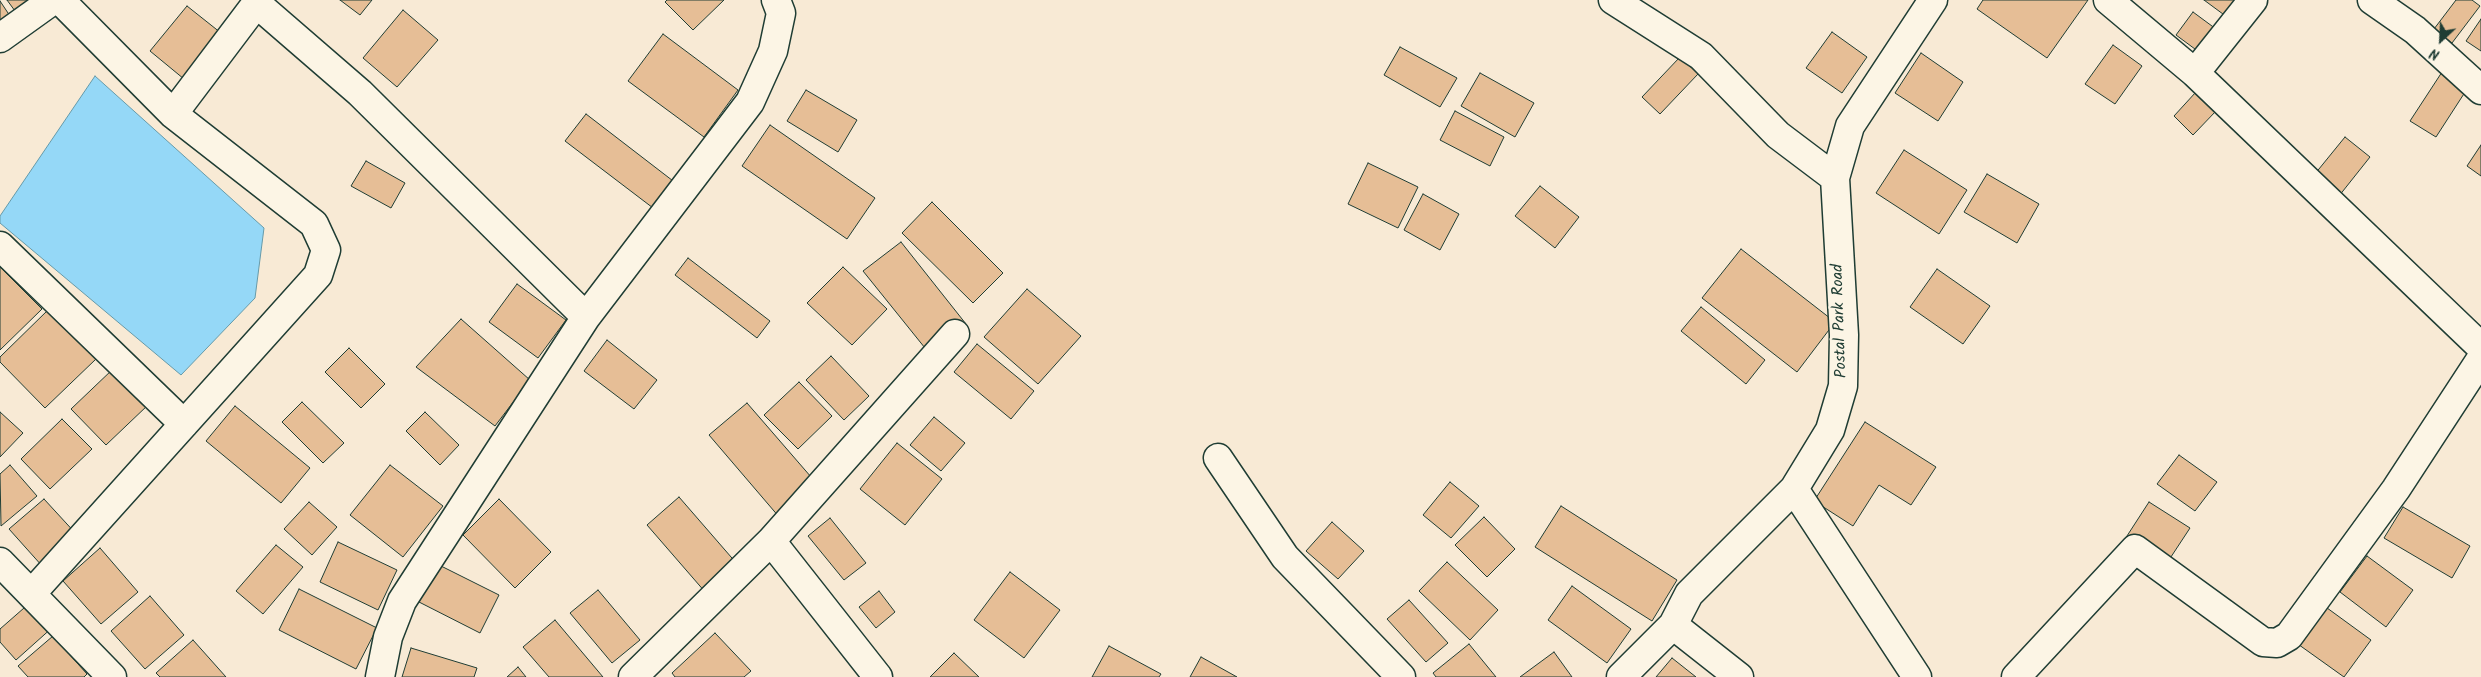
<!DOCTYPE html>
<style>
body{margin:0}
#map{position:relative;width:2481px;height:677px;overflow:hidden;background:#f8ead5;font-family:Kalam,sans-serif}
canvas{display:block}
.north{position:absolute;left:2416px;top:15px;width:50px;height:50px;-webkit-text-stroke:4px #fcf5e5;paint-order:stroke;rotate:205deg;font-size:14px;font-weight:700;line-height:20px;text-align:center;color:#1f3d34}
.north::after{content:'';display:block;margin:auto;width:18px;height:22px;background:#1f3d34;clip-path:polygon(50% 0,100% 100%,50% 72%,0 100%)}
</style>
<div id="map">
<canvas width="2481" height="677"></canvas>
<div class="north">N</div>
</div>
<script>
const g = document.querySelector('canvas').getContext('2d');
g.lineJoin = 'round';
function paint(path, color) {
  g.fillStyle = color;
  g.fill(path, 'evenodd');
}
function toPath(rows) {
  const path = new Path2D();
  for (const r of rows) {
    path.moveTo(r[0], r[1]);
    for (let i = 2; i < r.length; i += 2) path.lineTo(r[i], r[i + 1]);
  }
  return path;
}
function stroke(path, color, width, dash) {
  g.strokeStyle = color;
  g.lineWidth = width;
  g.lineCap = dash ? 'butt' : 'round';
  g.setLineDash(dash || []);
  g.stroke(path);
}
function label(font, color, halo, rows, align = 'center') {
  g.font = font + ' Kalam,sans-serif';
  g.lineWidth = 4.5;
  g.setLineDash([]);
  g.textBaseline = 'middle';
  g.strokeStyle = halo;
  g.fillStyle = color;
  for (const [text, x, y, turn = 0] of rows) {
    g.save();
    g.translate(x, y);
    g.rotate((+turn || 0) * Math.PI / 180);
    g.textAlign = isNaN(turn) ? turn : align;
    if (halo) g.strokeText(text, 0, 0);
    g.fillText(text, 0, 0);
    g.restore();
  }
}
const water = toPath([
 [95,76,264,228,255,298,181,375,0,223,0,216,95,76]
]);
const building = toPath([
 [7,0,29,0,15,11,7,0],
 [340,0,372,0,360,15,340,0],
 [667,0,724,0,693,30,665,2,667,0],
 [1983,0,2088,0,2047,58,1977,9,1983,0],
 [2204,0,2240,0,2227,17,2204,0],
 [2456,0,2472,0,2480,6,2452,43,2434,29,2456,0],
 [0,1,10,16,0,23,0,1],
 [187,6,221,33,184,79,150,51,187,6],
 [403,10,438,40,397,87,363,58,403,10],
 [2193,12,2216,29,2199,52,2176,35,2193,12],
 [2481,19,2481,51,2466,41,2481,19],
 [1832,32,1867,57,1842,93,1806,68,1832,32],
 [663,34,738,90,704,137,628,81,663,34],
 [2113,45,2142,66,2115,104,2085,84,2113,45],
 [1400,47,1457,78,1440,107,1384,75,1400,47],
 [1921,53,1963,82,1938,121,1895,93,1921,53],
 [1680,57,1698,74,1660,114,1642,97,1680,57],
 [2444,69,2469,86,2436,137,2410,121,2444,69],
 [1480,73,1534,103,1515,137,1461,106,1480,73],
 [806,90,857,120,838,152,787,121,806,90],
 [2196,92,2216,111,2193,135,2174,116,2196,92],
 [1455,111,1504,137,1490,166,1440,140,1455,111],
 [586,114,677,184,657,211,565,141,586,114],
 [770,125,875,198,847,239,742,166,770,125],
 [2345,137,2370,157,2335,201,2310,180,2345,137],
 [2481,145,2481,176,2467,166,2481,145],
 [1904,150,1967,190,1939,234,1876,193,1904,150],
 [366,161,405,183,391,208,351,186,366,161],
 [1368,163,1418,187,1398,228,1348,204,1368,163],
 [1987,174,2039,204,2017,243,1964,212,1987,174],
 [1540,186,1579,217,1555,248,1515,216,1540,186],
 [1423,194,1459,214,1440,250,1404,230,1423,194],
 [932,202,1003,273,973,303,902,233,932,202],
 [901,242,966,324,929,353,863,271,901,242],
 [1741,249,1835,322,1797,372,1702,298,1741,249],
 [688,258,770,321,757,338,675,275,688,258],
 [0,267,42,309,0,350,0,267],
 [843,267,887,309,852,345,807,303,843,267],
 [1937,269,1990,306,1963,344,1910,307,1937,269],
 [517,284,566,320,538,358,489,322,517,284],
 [1027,289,1081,336,1038,384,984,337,1027,289],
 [1701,307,1765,360,1746,384,1681,331,1701,307],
 [48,310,96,359,45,408,0,362,0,357,48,310],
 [461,319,530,380,495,426,416,367,461,319],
 [607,340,657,380,634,409,584,371,607,340],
 [977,344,1034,391,1011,419,954,372,977,344],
 [349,348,385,384,361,408,325,372,349,348],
 [831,356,869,396,844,420,806,380,831,356],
 [113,369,148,405,106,445,71,409,113,369],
 [799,382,832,416,798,449,764,415,799,382],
 [302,402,344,443,323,463,282,422,302,402],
 [747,403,818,485,780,518,709,435,747,403],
 [235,406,310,468,281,503,206,441,235,406],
 [0,412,23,433,0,457,0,412],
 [425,412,459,445,440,465,406,431,425,412],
 [934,417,965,443,941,471,910,445,934,417],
 [62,419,92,449,50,489,21,459,62,419],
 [1865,422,1936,467,1911,505,1879,485,1853,526,1814,501,1865,422],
 [897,443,942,479,905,525,860,489,897,443],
 [2179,455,2217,482,2195,511,2157,484,2179,455],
 [10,465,37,496,1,526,0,474,10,465],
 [390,465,443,506,403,557,350,515,390,465],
 [1450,482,1479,506,1451,538,1423,515,1450,482],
 [679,497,738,565,706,593,647,525,679,497],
 [44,499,78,536,43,567,9,529,44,499],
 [499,499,551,552,515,588,463,535,499,499],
 [309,502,337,527,312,555,284,529,309,502],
 [2149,502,2190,528,2165,566,2125,539,2149,502],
 [1561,506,1677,580,1652,621,1535,547,1561,506],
 [2403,507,2470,546,2452,578,2384,538,2403,507],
 [1484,517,1515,549,1487,577,1455,545,1484,517],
 [830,518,866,563,844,580,808,536,830,518],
 [1332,522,1364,551,1338,579,1306,551,1332,522],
 [338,542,397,570,378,610,320,582,338,542],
 [276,545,303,567,263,614,236,591,276,545],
 [100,548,138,592,101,624,63,581,100,548],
 [2367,556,2413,590,2386,627,2340,592,2367,556],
 [1447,562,1498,610,1470,640,1419,591,1447,562],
 [437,564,499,595,480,633,419,602,437,564],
 [1010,572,1060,610,1024,658,974,620,1010,572],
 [1572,586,1631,629,1607,663,1548,620,1572,586],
 [299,589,377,628,356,669,279,630,299,589],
 [598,590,640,640,612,663,570,613,598,590],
 [879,591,895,612,876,628,859,607,879,591],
 [150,596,184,635,145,669,111,631,150,596],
 [1409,600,1448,643,1426,662,1387,619,1409,600],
 [32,601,54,626,16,660,0,642,0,629,32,601],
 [2323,605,2371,640,2344,677,2295,642,2323,605],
 [555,620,603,677,549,677,523,647,555,620],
 [715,633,751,671,744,677,675,677,672,673,715,633],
 [53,636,87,674,84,677,28,677,18,666,53,636],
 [193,640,226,677,160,677,156,673,193,640],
 [1469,644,1496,677,1436,677,1433,673,1469,644],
 [1109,646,1161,674,1159,677,1092,677,1109,646],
 [411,648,477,668,474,677,402,677,411,648],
 [1554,652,1572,677,1520,677,1554,652],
 [954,653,979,677,930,677,954,653],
 [1201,657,1237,677,1190,677,1201,657],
 [1672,658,1696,677,1656,677,1672,658],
 [518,667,526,677,507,677,518,667]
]);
const street = toPath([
 [1613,0,1701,56,1778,135,1835,178],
 [2108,0,2195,73,2481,347],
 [2372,0,2415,30,2481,90],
 [256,3,360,93,586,317,750,102,773,51,781,13,776,0],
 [0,38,53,0],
 [2195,73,2253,0],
 [173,114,259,0],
 [0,246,184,424],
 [1218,458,1285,557,1401,677],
 [1794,489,1917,677],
 [771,541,955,334],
 [0,562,112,677],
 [32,593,318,275,326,250,314,224,173,114,60,0],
 [1673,625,1739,677],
 [380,677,388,637,402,601,586,317],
 [633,677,771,541,878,677],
 [1621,677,1673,625,1689,594,1794,489,1830,430,1843,386,1844,335,1835,178,1850,126,1933,0],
 [2016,677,2135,549,2263,642,2277,643,2289,636,2396,489,2481,359]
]);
const streetNames = [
 ["Postal Park Road",1841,321,-92]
];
paint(water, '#95d8f7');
stroke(water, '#669aa9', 1);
paint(building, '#e6be96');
stroke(building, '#1f3d34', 1);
stroke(street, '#1f3d34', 31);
stroke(street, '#fcf5e5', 28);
label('16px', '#1f3d34', '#fcf5e5', streetNames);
</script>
